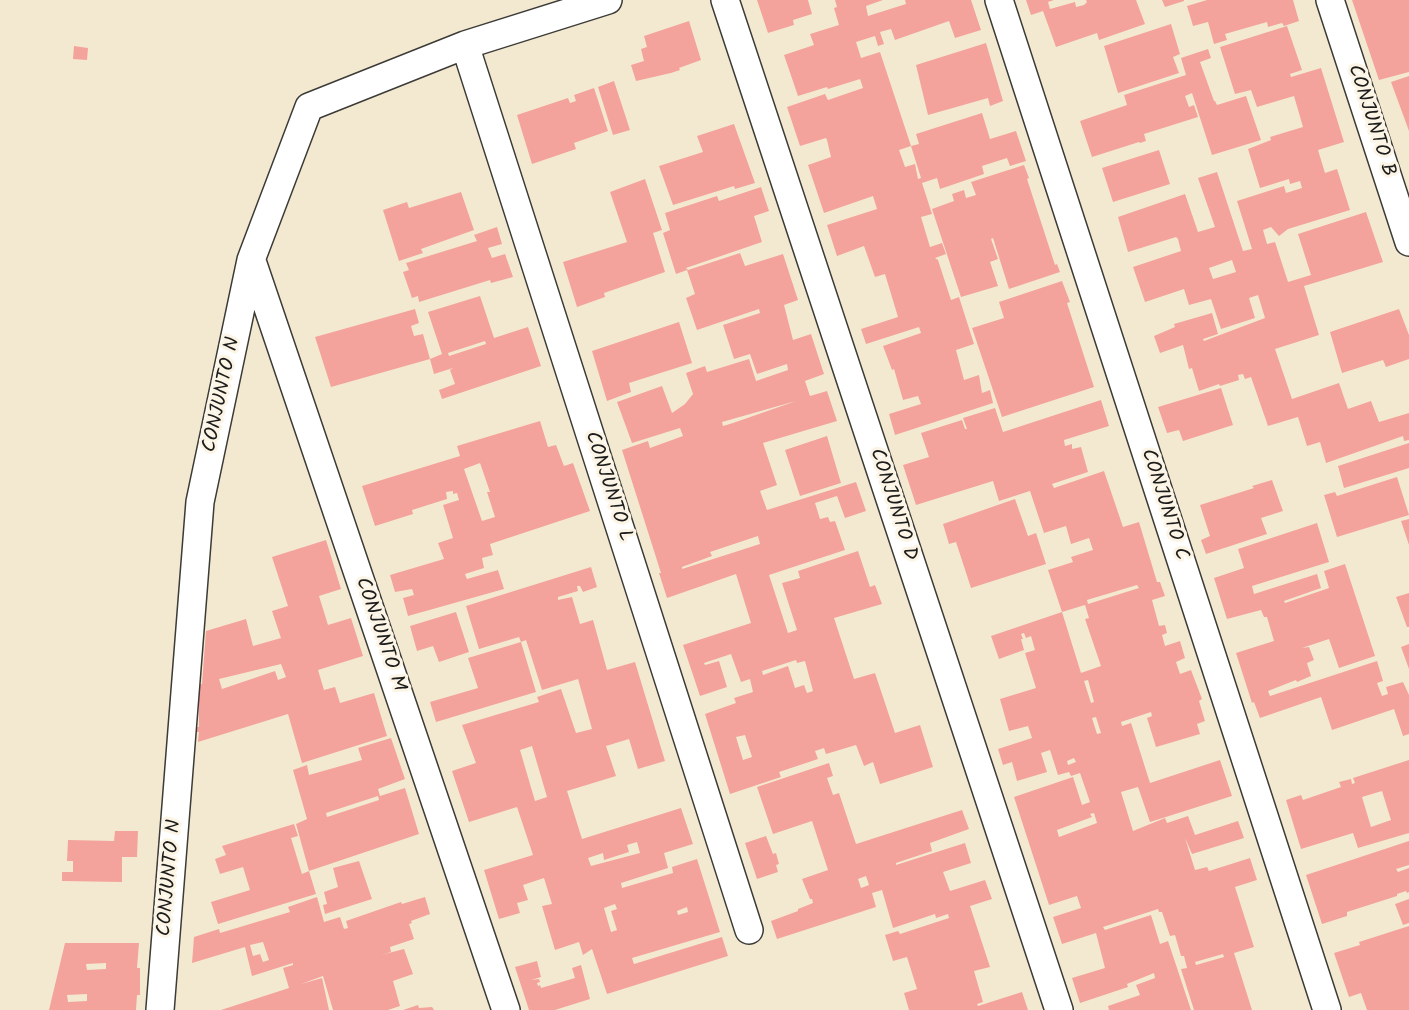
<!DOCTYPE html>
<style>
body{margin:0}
canvas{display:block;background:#f3e9d0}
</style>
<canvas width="1409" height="1010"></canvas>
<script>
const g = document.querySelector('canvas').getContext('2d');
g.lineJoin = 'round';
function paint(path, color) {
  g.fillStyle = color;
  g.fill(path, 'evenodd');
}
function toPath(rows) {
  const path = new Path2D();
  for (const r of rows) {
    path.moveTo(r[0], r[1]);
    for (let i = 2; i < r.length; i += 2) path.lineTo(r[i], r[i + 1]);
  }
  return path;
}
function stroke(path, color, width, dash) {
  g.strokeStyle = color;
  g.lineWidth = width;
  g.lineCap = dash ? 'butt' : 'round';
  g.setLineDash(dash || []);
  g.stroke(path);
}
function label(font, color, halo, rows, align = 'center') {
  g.font = font + ' Kalam,sans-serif';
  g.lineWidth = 6;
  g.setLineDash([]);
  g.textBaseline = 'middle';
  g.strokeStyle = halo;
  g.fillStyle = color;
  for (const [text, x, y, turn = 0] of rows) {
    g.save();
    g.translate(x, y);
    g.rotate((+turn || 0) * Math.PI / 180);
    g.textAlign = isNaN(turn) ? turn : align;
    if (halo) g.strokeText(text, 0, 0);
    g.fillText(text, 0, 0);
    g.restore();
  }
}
const building = toPath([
 [757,0,808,0,812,14,793,20,794,25,768,33],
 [835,0,883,0,866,6,868,16,906,4,905,0,971,0,981,30,955,38,949,21,895,40,891,29,880,32,884,44,878,46,875,36,856,42,861,58,880,52,911,146,899,150,905,167,915,164,918,179,921,178,911,146,919,144,916,134,982,113,990,139,1016,131,1026,161,1010,166,1007,158,982,166,984,174,940,189,937,178,922,183,932,214,921,217,930,247,942,243,946,254,935,258,938,260,951,300,959,297,974,344,956,350,964,380,979,375,982,393,990,390,993,403,895,435,889,414,921,404,918,396,903,400,894,369,892,370,883,346,921,333,919,327,866,344,861,329,898,317,885,274,875,277,864,246,837,256,827,225,877,209,873,196,824,213,808,165,831,157,827,140,826,138,800,146,787,107,825,94,828,100,863,88,860,79,828,89,827,87,798,96,784,55,814,45,810,34,839,25,834,8,837,7],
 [1026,0,1054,0,1048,2,1050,9,1075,2,1076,7,1084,5,1087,2,1086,0,1136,0,1145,24,1099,40,1097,33,1056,47,1043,11,1031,15],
 [1162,0,1184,0,1184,1,1165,7],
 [1207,0,1293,0,1299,21,1284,26,1282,23,1268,27,1267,22,1225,34,1227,40,1214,44,1208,22,1193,26,1187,6],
 [1352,0,1409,0,1409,72,1379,80],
 [689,21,701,60,679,68,680,70,671,73,636,81,631,65,644,61,641,49,647,47,644,36],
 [1171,24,1180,54,1173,57,1179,73,1118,93,1104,46],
 [1287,26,1302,70,1290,74,1291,77,1321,68,1344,142,1318,150,1325,173,1337,169,1350,210,1288,229,1279,236,1271,227,1263,230,1267,244,1275,242,1288,282,1311,275,1298,234,1366,212,1383,262,1304,286,1319,335,1275,349,1292,399,1339,383,1348,409,1371,401,1379,422,1409,413,1409,440,1404,441,1403,436,1326,463,1320,442,1307,446,1298,417,1268,426,1251,377,1245,379,1243,374,1238,375,1239,380,1220,386,1219,384,1199,391,1192,368,1189,369,1183,345,1160,353,1154,336,1175,327,1174,324,1212,313,1218,334,1203,339,1204,341,1265,318,1258,295,1249,298,1255,318,1221,329,1211,299,1189,305,1184,289,1145,302,1133,267,1181,251,1178,239,1176,237,1128,252,1118,217,1185,194,1198,232,1215,227,1198,178,1217,172,1243,251,1252,249,1237,201,1284,186,1286,193,1302,188,1300,181,1290,184,1289,179,1260,188,1248,149,1271,140,1270,137,1303,127,1294,96,1257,107,1251,90,1235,94,1220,47],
 [1232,260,1236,272,1213,279,1209,268],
 [986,43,1003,101,990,106,988,98,928,115,916,65],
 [74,46,88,48,87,60,73,59],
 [1208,49,1211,58,1200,62,1214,101,1215,101,1217,105,1246,96,1261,140,1212,155,1192,93,1185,96,1189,107,1194,105,1198,117,1144,134,1146,141,1140,143,1139,142,1092,157,1080,121,1127,105,1124,95,1186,75,1181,58],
 [1409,76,1409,131,1391,82],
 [614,81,630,130,613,135,598,87],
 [594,88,608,131,574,143,576,149,532,164,517,115,568,98,570,103,576,101,574,95],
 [734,124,755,183,735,189,734,186,673,205,659,166,703,152,697,136],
 [1159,150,1170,184,1113,202,1102,168],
 [1024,165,1029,178,1027,179,1055,265,1057,264,1060,272,1009,289,993,238,991,239,998,259,990,262,998,286,961,297,932,209,954,201,952,194,964,190,966,198,976,195,971,182],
 [645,179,662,230,653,233,665,272,604,293,605,297,577,307,563,262,627,242,610,192],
 [761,187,769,211,754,216,762,242,686,268,688,270,740,253,745,266,783,254,798,300,784,305,793,340,811,334,824,374,805,381,810,396,827,391,837,421,763,443,777,485,760,491,767,510,856,482,866,511,845,518,837,496,815,503,820,519,828,517,830,522,835,521,845,550,769,575,788,633,797,630,782,583,800,578,798,571,858,551,870,587,875,585,882,604,834,618,854,679,875,673,895,733,920,725,933,767,880,784,873,762,864,766,856,745,826,754,824,748,815,751,818,759,779,772,781,777,730,794,705,714,736,703,734,698,753,692,750,679,741,682,731,654,704,663,705,665,719,661,727,687,700,696,683,645,751,623,736,574,667,598,659,573,661,573,622,450,648,441,650,448,683,436,680,428,632,443,617,402,662,386,672,413,685,404,693,394,686,373,705,366,707,372,749,359,756,381,788,370,787,364,757,374,750,354,734,359,723,325,760,313,759,309,697,330,686,298,695,294,687,270,676,274,663,233,670,230,665,213,717,196,719,201],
 [796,401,733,423,723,426,722,422],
 [758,536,760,544,682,569,682,567,712,556,710,552],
 [796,660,797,663,805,661,813,691,807,693,804,685,795,688,788,666,763,675,762,671],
 [745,735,752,757,743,760,736,737],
 [461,192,474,230,421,249,423,253,399,261,383,210,407,202,409,208],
 [497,227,502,244,488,248,492,258,505,254,513,277,491,283,490,280,419,302,418,296,412,298,403,272,409,270,406,263,477,241,474,235],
 [1062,281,1070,302,1067,303,1094,387,1002,417,972,328,1004,318,999,302],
 [480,296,494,338,528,327,541,366,442,399,439,390,455,384,450,370,453,368,434,374,430,359,442,354,428,312],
 [485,341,486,344,449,356,448,353],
 [415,309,419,323,411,326,414,336,423,334,430,359,331,387,315,337],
 [1399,309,1409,335,1409,359,1386,367,1383,360,1342,373,1330,332],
 [679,322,692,363,629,383,631,392,607,401,592,351],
 [1221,388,1233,425,1183,441,1179,430,1167,433,1158,407],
 [1101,400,1109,426,1064,440,1065,446,1072,444,1072,449,1081,447,1088,472,1052,484,1054,488,1104,471,1123,527,1139,522,1157,582,1160,582,1165,596,1152,600,1159,626,1165,625,1167,633,1162,635,1165,646,1180,641,1185,658,1176,662,1180,674,1191,670,1202,699,1199,701,1205,721,1197,724,1200,734,1156,747,1147,718,1152,716,1151,712,1121,722,1122,726,1131,723,1150,783,1220,760,1232,796,1150,822,1138,787,1121,792,1133,831,1165,818,1167,823,1188,816,1195,835,1238,821,1244,838,1192,854,1185,838,1195,870,1207,867,1209,871,1250,858,1257,880,1235,887,1254,947,1234,953,1252,1010,1194,1010,1181,969,1187,968,1184,956,1181,956,1175,935,1170,936,1162,912,1159,912,1158,909,1103,927,1105,930,1151,915,1160,944,1168,941,1191,1010,1109,1010,1108,1006,1140,995,1136,985,1155,978,1154,973,1127,984,1128,987,1080,1003,1072,978,1105,968,1096,933,1062,944,1053,917,1081,908,1077,896,1049,905,1014,797,1073,777,1082,805,1090,802,1080,773,1071,776,1069,772,1058,775,1050,750,1041,753,1047,772,1017,781,1012,762,1003,765,998,749,1032,738,1028,726,1009,731,1000,699,1036,688,1025,653,1035,650,1031,636,1026,638,1024,633,1021,634,1023,639,1021,639,1024,650,999,659,991,636,1062,612,1048,570,1073,562,1071,557,1093,550,1089,538,1071,544,1066,526,1044,533,1030,491,999,501,993,481,916,505,903,465,929,457,921,433,962,420,965,429,967,429,963,418,995,408,1003,432],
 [1137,585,1139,588,1088,604,1087,600],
 [1085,605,1089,618,1085,619,1101,666,1081,673,1062,612],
 [1088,680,1094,702,1091,703,1084,681],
 [1096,717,1101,733,1097,734,1092,718],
 [1074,758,1076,762,1068,765,1067,761],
 [1094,813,1097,823,1059,837,1057,830,1092,817,1090,814],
 [1223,954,1224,957,1196,965,1195,962],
 [540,421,548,447,556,445,564,466,573,463,590,511,490,544,493,555,482,558,484,568,465,574,467,579,498,570,504,589,408,616,403,598,414,595,412,589,395,592,390,575,444,559,438,543,453,538,443,505,459,500,457,493,453,494,453,491,446,492,447,499,412,510,413,514,375,526,362,486,460,456,457,446],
 [480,463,490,492,487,492,495,517,482,521,464,469],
 [827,436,841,483,800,496,785,450],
 [1409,443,1409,468,1344,488,1338,466],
 [1397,477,1409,515,1337,537,1324,495,1335,492,1337,496],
 [1272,480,1283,511,1261,518,1267,534,1206,554,1201,540,1210,536,1200,505,1254,488,1252,486],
 [1015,499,1028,536,1036,533,1046,564,971,588,956,542,949,544,943,524],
 [1409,519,1409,545,1401,521],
 [1317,523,1329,562,1252,586,1254,594,1317,574,1321,588,1284,601,1285,603,1329,588,1324,571,1345,564,1375,656,1339,668,1329,639,1302,648,1309,647,1314,660,1307,663,1311,676,1297,682,1296,680,1268,691,1270,696,1377,661,1383,681,1377,683,1382,696,1388,694,1386,687,1403,682,1409,695,1409,734,1403,736,1394,709,1332,730,1321,697,1260,718,1254,702,1252,703,1236,653,1274,641,1267,617,1264,617,1261,610,1227,619,1214,578,1244,568,1238,549],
 [326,540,341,589,319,596,328,625,351,618,363,656,318,670,324,690,335,687,340,703,374,693,387,736,302,763,288,714,198,742,199,732,196,732,195,727,199,727,199,685,202,684,206,631,246,619,253,646,281,638,272,611,288,606,272,557],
 [281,664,286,677,278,680,275,671,222,689,219,679],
 [591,567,597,587,583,592,580,586,577,586,578,591,558,597,558,600,572,597,580,624,593,620,607,670,635,662,665,761,638,769,629,739,606,746,616,776,567,791,582,839,681,808,693,844,664,853,668,868,621,883,622,888,673,873,672,867,697,859,720,932,632,958,634,964,722,937,728,956,607,994,592,949,583,955,579,942,555,950,542,906,552,904,544,878,523,885,528,900,517,903,520,913,499,919,484,870,533,855,517,807,469,822,452,771,476,763,462,725,539,702,537,697,561,689,576,733,592,729,578,679,542,690,526,640,521,642,519,637,479,649,466,606],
 [532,746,547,797,535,801,520,750],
 [637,842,640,853,591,866,588,858,603,853,604,860,629,852,627,845],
 [615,904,617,909,611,911,617,930,611,932,604,908],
 [687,907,688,912,678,915,677,911],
 [1409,593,1409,627,1407,627,1396,597],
 [456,612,469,652,439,662,433,646,417,651,410,626],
 [521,642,536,692,436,722,430,702,478,688,468,658],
 [1409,644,1409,669,1401,647],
 [391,738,405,779,378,789,380,796,405,788,419,834,309,871,316,894,218,924,211,902,250,890,243,867,220,874,215,859,226,855,222,846,294,824,298,836,291,838,302,874,309,871,296,824,307,819,293,770,307,765,309,775,362,760,358,748],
 [378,796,379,800,327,817,326,813],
 [1409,760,1409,833,1358,848,1353,833,1301,849,1286,800,1301,795,1303,800,1341,787,1339,782,1351,779,1352,784,1355,783,1353,778],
 [1382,791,1391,820,1371,827,1362,797],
 [829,763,833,776,827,778,833,795,839,793,856,844,962,810,969,829,930,843,932,851,896,863,896,865,965,843,971,863,943,872,950,891,985,880,992,899,970,906,990,967,974,971,983,1002,977,1004,978,1006,1022,992,1028,1010,909,1010,904,993,917,989,907,957,893,961,885,935,898,931,900,934,949,918,948,914,936,918,935,914,893,928,882,890,872,893,876,907,777,939,771,921,798,911,798,909,813,903,812,899,810,899,802,879,828,870,812,821,773,834,757,787],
 [866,876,869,885,861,888,858,879],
 [115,831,138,831,137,857,122,857,122,882,62,881,62,872,73,872,73,861,67,861,68,840,114,841],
 [766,836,773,854,776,853,779,864,776,865,778,872,757,879,745,843],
 [1409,841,1409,865,1396,869,1398,872,1409,868,1409,892,1407,893,1406,891,1397,894,1397,896,1347,912,1347,916,1322,924,1306,875],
 [359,861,372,899,325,914,323,905,327,904,324,892,338,887,333,868],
 [317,897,324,922,340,917,344,929,348,928,346,921,401,902,402,904,425,897,430,914,411,921,412,923,409,924,414,939,390,947,391,952,381,955,404,949,413,974,393,981,400,1006,388,1010,333,1010,323,976,301,984,322,978,329,1010,221,1010,289,988,283,968,293,965,293,963,252,976,245,947,192,963,194,937,219,929,220,933,290,912,288,907],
 [263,942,269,960,263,962,260,954,253,956,250,945],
 [1409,899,1409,923,1403,925,1395,904],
 [1409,926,1409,1010,1367,1010,1361,993,1349,997,1334,953,1360,945,1359,942],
 [65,943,139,943,137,968,140,968,140,995,137,995,136,1010,49,1010],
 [106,963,106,969,87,970,86,964],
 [87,994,87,1001,68,1002,67,995],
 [537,961,541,977,531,980,539,979,540,982,537,983,538,986,540,985,541,988,575,978,572,968,581,965,590,999,555,1010,529,1010,515,967],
 [418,1005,419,1008,432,1007,434,1010,403,1010]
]);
const street = toPath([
 [725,0,1059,1010],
 [999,0,1327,1010],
 [1330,0,1409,242],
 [465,45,749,930],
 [252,261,506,1010],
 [160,1010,200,502,251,260,309,107,465,45,608,0]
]);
const streetNames = [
 ["CONJUNTO B",1370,121,72],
 ["CONJUNTO N",223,395,-78],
 ["CONJUNTO L",607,487,72],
 ["CONJUNTO D",892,505,72],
 ["CONJUNTO C",1163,505,72],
 ["CONJUNTO M",379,635,71],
 ["CONJUNTO N",171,878,-85]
];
paint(building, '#f4a39c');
stroke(street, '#3c3b37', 30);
stroke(street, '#fff', 27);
label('20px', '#1c1c1c', '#fcf5e5', streetNames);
</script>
